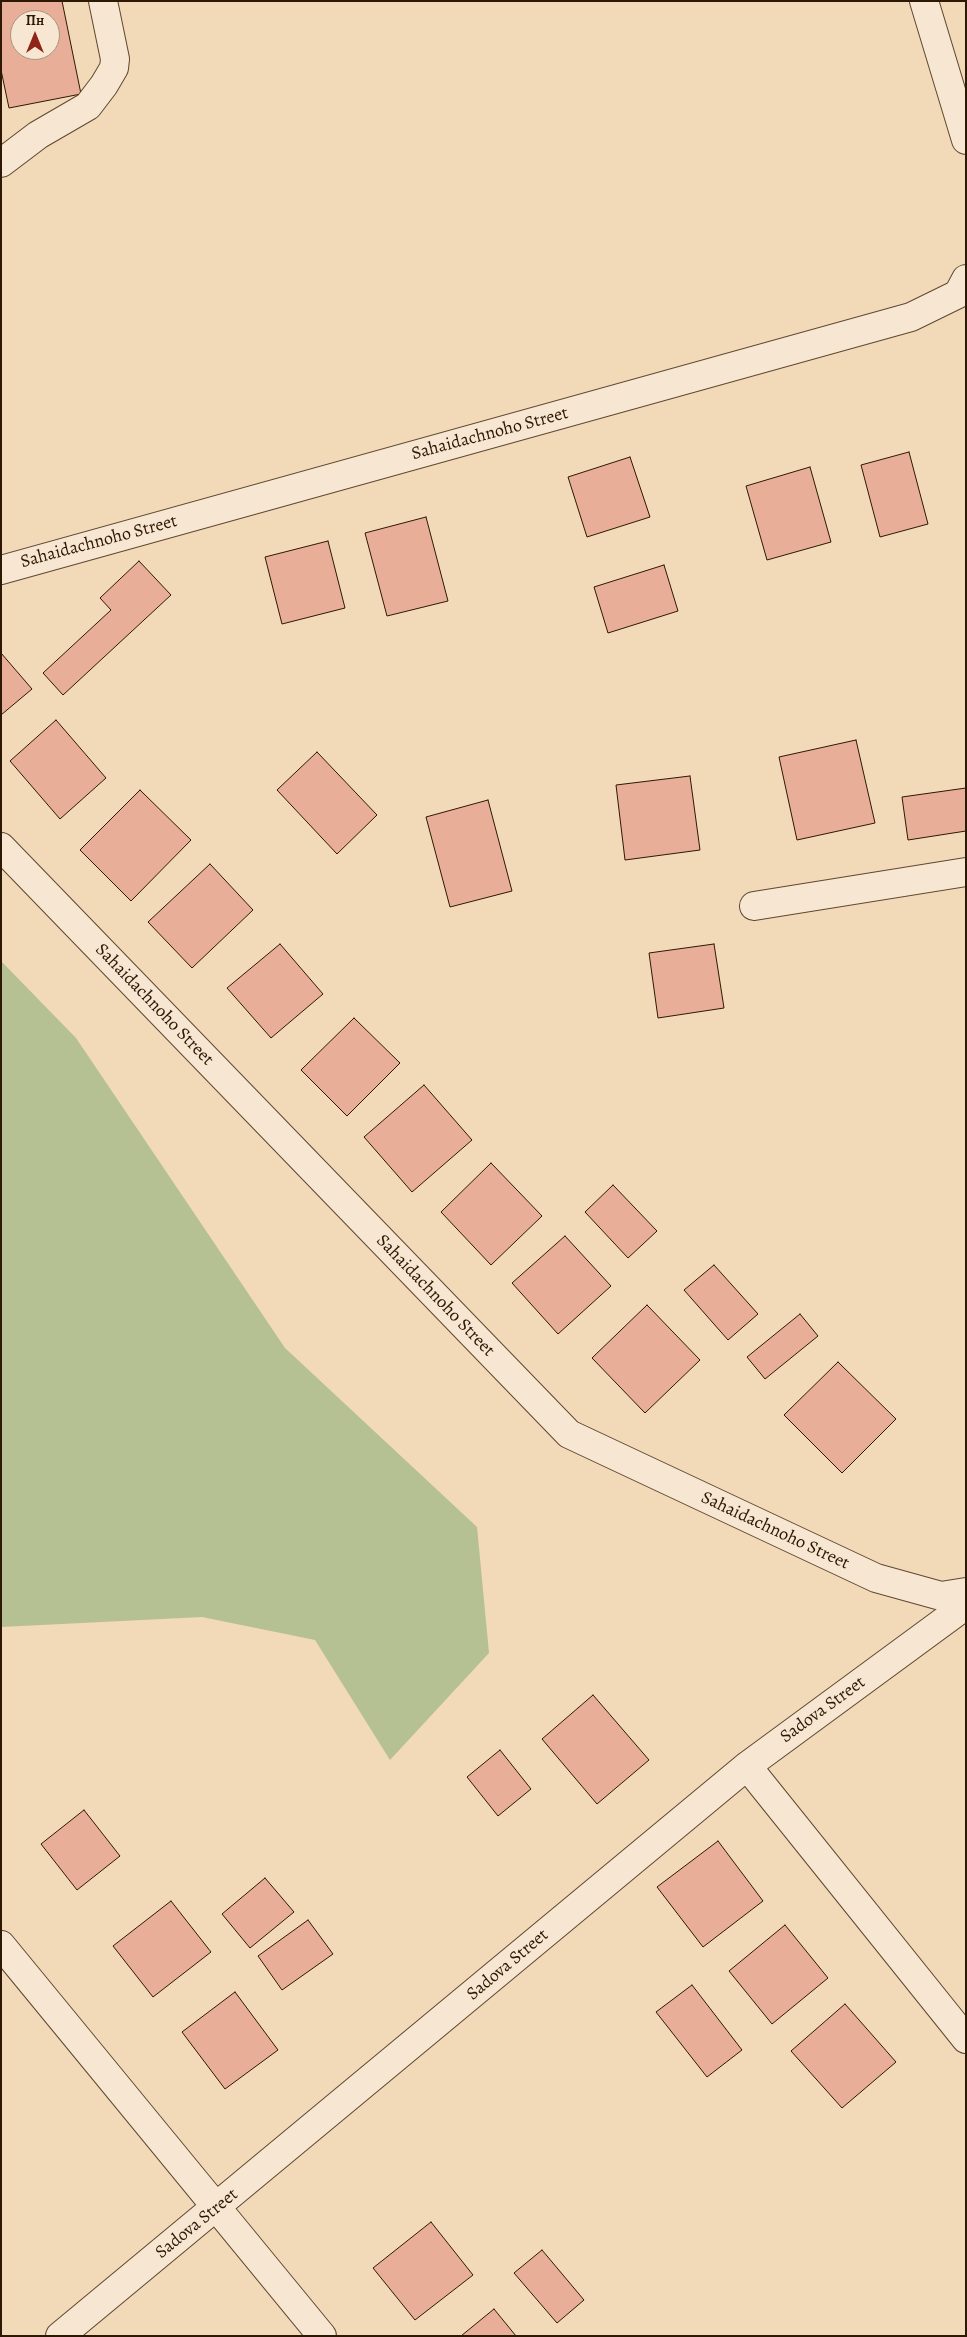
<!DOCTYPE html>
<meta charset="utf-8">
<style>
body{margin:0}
#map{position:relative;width:967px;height:2337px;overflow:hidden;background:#f2d9b8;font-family:Alegreya,serif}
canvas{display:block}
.frame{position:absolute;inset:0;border:2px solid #2d1804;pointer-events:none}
.north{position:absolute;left:10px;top:10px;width:50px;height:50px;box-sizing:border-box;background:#f7e6d1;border:1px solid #a6947f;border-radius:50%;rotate:0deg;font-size:14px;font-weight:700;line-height:20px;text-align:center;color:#2d1804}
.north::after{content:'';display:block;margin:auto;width:18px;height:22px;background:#8f2418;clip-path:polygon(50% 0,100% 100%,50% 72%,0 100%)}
</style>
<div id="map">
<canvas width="967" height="2337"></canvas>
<div class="frame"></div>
<div class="north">Пн</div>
</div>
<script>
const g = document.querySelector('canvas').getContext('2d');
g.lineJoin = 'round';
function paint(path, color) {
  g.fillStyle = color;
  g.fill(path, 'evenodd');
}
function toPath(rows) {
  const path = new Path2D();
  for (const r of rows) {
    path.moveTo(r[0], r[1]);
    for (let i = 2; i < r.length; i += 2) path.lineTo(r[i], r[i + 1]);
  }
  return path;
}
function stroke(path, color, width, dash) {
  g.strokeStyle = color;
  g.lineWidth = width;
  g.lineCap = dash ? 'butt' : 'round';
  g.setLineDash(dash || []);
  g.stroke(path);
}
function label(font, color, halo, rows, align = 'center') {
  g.font = font + ' Alegreya,serif';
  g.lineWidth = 5;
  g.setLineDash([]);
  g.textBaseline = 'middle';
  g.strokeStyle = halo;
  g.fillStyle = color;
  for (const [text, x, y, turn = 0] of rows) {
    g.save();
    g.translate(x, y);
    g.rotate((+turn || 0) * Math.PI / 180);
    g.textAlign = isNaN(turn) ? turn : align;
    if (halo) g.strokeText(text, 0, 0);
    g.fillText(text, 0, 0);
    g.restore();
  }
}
const green = toPath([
 [1,961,76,1038,285,1348,477,1527,489,1653,390,1760,315,1640,202,1617,1,1627]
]);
const building = toPath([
 [1,1,62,1,81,94,9,108,1,70,1,1],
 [20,20,50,20,50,50,20,50,20,20],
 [909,452,928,524,880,537,861,465,909,452],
 [630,457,650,517,587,537,568,477,630,457],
 [810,467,831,542,767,560,746,486,810,467],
 [426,517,448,601,387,616,365,533,426,517],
 [328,541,345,608,282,624,265,557,328,541],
 [139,561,171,595,63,695,43,673,111,610,100,598,139,561],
 [664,565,678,611,608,633,594,587,664,565],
 [1,653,32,689,1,715,1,653],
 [56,720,106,778,60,819,10,761,56,720],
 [856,740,875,823,797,840,779,757,856,740],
 [317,752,377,815,337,854,277,790,317,752],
 [690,776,700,850,625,860,616,785,690,776],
 [966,788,966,831,908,840,902,797,966,788],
 [140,790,191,840,131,901,80,850,140,790],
 [488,800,512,891,450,907,426,817,488,800],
 [210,864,253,910,192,968,148,922,210,864],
 [280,944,323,994,271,1038,227,988,280,944],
 [714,944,724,1008,658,1018,649,953,714,944],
 [354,1018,400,1063,347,1116,301,1070,354,1018],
 [424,1085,472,1140,412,1192,364,1137,424,1085],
 [491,1163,542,1216,491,1265,441,1212,491,1163],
 [613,1185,657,1231,628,1258,585,1212,613,1185],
 [565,1236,611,1286,558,1334,512,1283,565,1236],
 [714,1265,758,1314,728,1340,684,1290,714,1265],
 [647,1305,700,1360,645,1413,592,1358,647,1305],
 [800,1314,818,1336,765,1379,747,1357,800,1314],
 [838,1362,896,1419,842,1473,784,1415,838,1362],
 [593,1695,649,1760,597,1804,542,1739,593,1695],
 [500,1750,531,1789,498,1816,467,1777,500,1750],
 [84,1810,120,1856,77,1890,41,1844,84,1810],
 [718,1841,763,1901,703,1947,657,1887,718,1841],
 [265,1878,294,1912,250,1948,222,1914,265,1878],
 [171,1901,211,1952,153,1997,113,1946,171,1901],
 [308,1920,333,1954,282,1990,258,1956,308,1920],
 [785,1925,828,1978,772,2024,729,1971,785,1925],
 [692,1985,742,2050,707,2077,656,2012,692,1985],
 [235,1992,278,2050,225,2089,182,2032,235,1992],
 [845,2004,896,2062,842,2108,791,2051,845,2004],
 [431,2222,473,2275,415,2320,373,2268,431,2222],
 [542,2250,584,2300,557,2323,514,2273,542,2250],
 [494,2309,516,2336,461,2336,494,2309]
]);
const minor = toPath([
 [924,1,966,140],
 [1,163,38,135,88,106,104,85,114,68,115,59,103,1],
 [1,570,911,317,958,294,966,279],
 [1,847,569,1434,876,1578,941,1596,966,1592],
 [754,906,966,872],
 [747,1766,966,2039],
 [1,1945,322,2336],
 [60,2336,747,1766,966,1605]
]);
const streetNames = [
 ["Sahaidachnoho Street",490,434,-15],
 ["Sahaidachnoho Street",99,542,-15],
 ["Sahaidachnoho Street",154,1005,46],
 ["Sahaidachnoho Street",435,1296,46],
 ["Sahaidachnoho Street",775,1531,25],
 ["Sadova Street",823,1710,-36],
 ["Sadova Street",508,1965,-40],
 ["Sadova Street",197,2224,-39]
];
paint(green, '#b5c093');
paint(building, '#e8ae97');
stroke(building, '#2d1804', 1);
stroke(minor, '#5e4831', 30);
stroke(minor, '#f7e6d1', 28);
label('18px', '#2d1804', '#f7e6d1', streetNames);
</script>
